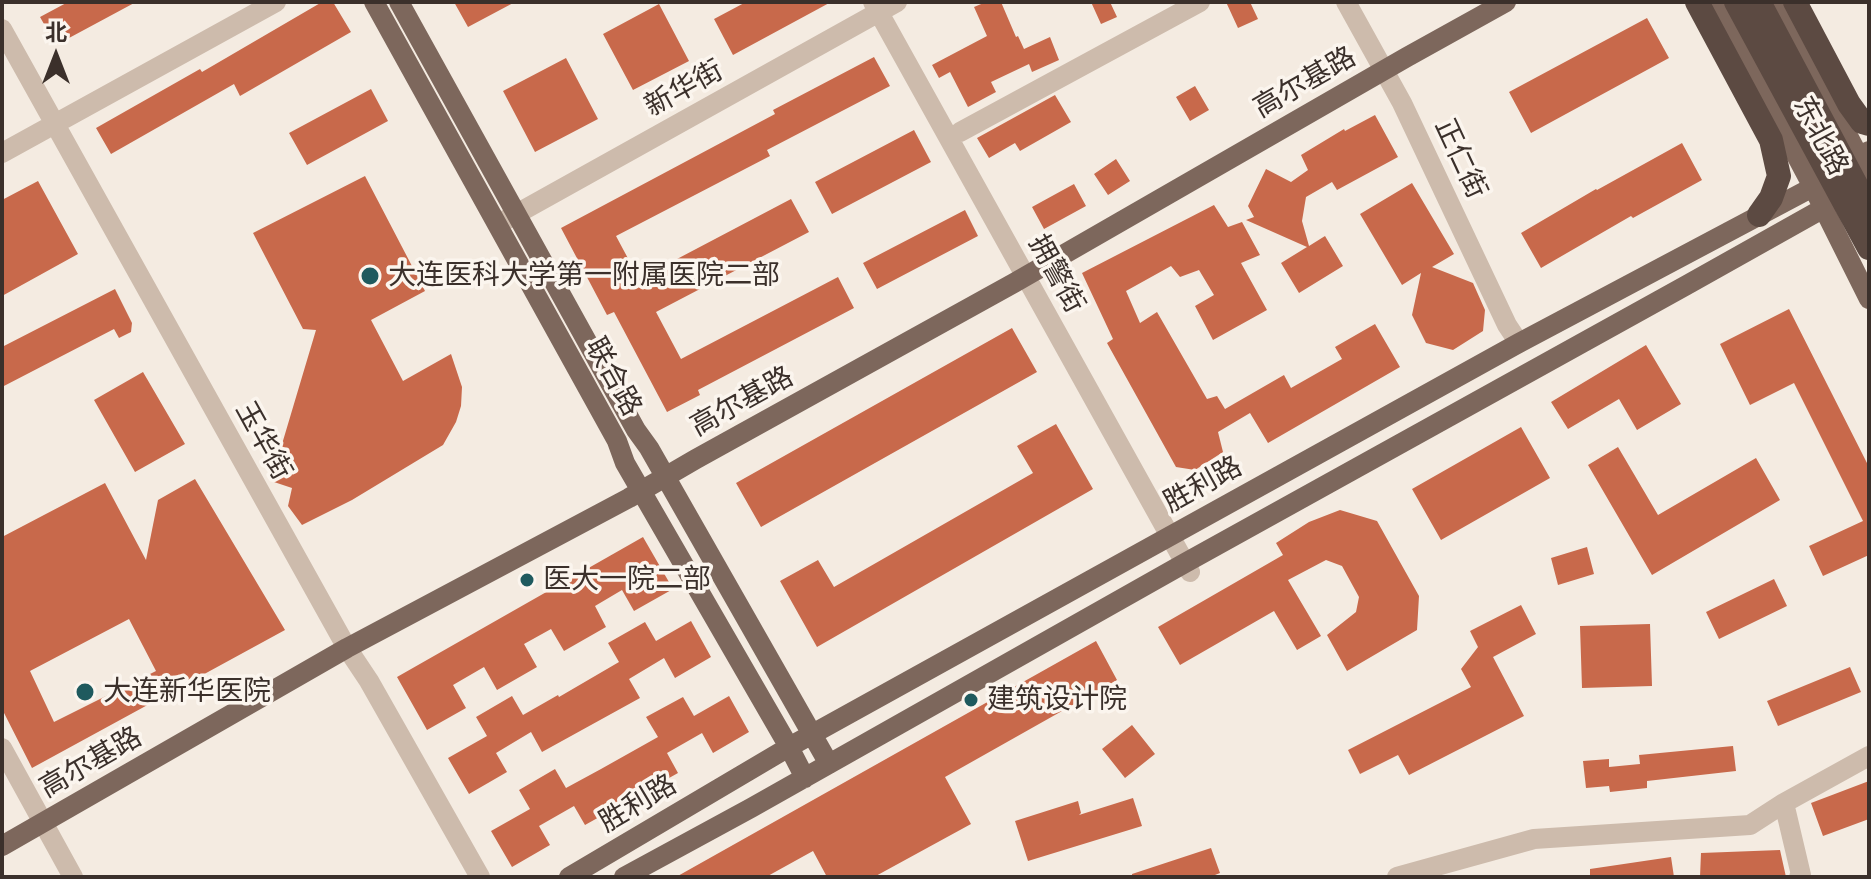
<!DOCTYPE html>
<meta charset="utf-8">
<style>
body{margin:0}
#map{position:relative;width:1871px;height:879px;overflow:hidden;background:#f4ebe1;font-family:"PT Sans","Noto Sans SC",sans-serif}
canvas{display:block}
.frame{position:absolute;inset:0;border:4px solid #3b302b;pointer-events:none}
.north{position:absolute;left:16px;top:16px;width:80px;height:80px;-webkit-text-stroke:6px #fbf5ee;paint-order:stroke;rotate:0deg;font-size:22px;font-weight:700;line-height:32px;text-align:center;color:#3b302b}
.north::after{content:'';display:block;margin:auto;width:28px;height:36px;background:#3b302b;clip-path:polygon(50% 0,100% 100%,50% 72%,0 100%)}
</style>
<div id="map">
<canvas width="1871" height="879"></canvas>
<div class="frame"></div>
<div class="north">北</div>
</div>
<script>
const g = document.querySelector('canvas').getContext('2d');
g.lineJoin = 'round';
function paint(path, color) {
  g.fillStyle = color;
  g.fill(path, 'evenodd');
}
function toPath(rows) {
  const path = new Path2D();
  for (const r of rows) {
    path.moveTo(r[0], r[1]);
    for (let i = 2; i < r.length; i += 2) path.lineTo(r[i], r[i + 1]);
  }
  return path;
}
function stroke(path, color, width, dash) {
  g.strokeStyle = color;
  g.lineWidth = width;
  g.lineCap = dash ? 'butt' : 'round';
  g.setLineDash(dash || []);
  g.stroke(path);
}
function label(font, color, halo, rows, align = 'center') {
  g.font = font + ' "PT Sans","Noto Sans SC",sans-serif';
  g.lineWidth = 7;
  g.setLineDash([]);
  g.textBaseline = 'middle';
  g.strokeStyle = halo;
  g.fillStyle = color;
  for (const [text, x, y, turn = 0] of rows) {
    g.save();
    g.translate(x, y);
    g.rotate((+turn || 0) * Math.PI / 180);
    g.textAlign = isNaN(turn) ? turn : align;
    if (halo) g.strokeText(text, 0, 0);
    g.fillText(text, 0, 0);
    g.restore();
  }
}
const building = toPath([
 [68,2,136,2,56,45,40,17],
 [322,2,333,2,351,32,240,96,234,84,111,154,96,128,200,69,202,72],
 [454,2,515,2,468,27],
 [746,2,831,2,733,55,714,19],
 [986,2,1001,2,1016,37,1018,36,1024,49,1050,37,1059,60,1032,72,1029,64,991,82,996,92,968,107,950,72,939,78,932,65,987,36,974,7],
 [1091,2,1110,2,1117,17,1101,24],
 [1226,2,1250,2,1258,19,1238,28],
 [659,4,689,61,633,90,603,34],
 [1647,18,1669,58,1531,133,1509,92],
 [874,57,890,86,767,150,770,156,616,236,639,279,791,199,809,232,656,312,681,359,838,277,854,308,698,390,700,395,667,412,614,312,607,315,561,228,775,114,773,110],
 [566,58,598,119,535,152,503,91],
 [1195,86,1209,110,1190,121,1176,97],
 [371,89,388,121,307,165,289,133],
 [1055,95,1071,122,1020,151,1015,143,989,158,977,138],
 [1375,115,1398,157,1337,190,1332,182,1306,197,1302,221,1309,246,1325,236,1343,266,1299,293,1281,263,1307,247,1246,220,1254,217,1248,206,1266,169,1291,182,1308,170,1301,155,1344,129,1345,131],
 [914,130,931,162,832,214,815,182],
 [1682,143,1702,180,1633,218,1631,216,1541,268,1521,233,1596,189,1597,190],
 [1116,159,1130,181,1108,195,1094,174],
 [365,176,425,291,371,320,403,381,451,354,462,387,461,406,456,422,443,445,352,500,302,525,288,506,292,488,271,481,316,330,303,329,253,233],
 [38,181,78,254,2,296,2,200],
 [1412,183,1454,254,1432,267,1473,283,1485,310,1483,331,1453,350,1426,343,1412,315,1421,273,1402,285,1360,214],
 [1074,184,1086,206,1044,229,1032,207],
 [1214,205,1228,227,1242,222,1260,255,1241,263,1267,310,1213,340,1195,306,1214,295,1199,270,1180,277,1171,266,1126,291,1140,323,1157,312,1207,399,1217,396,1225,409,1284,375,1291,388,1342,359,1335,347,1375,324,1400,367,1268,443,1250,413,1218,432,1223,452,1195,470,1176,467,1107,343,1113,339,1082,273],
 [965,210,978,236,877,289,863,263],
 [115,289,132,323,131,332,119,338,114,329,2,387,2,347],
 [1789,309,1869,467,1869,555,1823,576,1809,546,1863,521,1794,383,1750,405,1720,344],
 [1012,328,1037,372,761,527,736,483],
 [1646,345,1681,404,1637,430,1619,399,1568,429,1551,402],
 [143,372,185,444,135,472,94,400],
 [1056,424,1093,489,817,647,780,581,818,560,834,587,1033,473,1017,446],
 [1521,427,1550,478,1441,540,1412,489],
 [1618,447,1658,515,1756,458,1780,500,1652,575,1588,465],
 [195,479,285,630,32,768,2,709,2,537,105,483,146,560,158,500],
 [129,619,156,671,54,722,30,671],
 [1340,510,1377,521,1419,596,1417,630,1347,671,1327,635,1356,612,1359,597,1342,566,1326,560,1288,580,1321,636,1297,650,1274,611,1180,665,1158,627,1283,555,1276,543,1309,522],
 [643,537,673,589,634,611,622,590,595,606,606,627,564,651,551,629,524,644,537,667,497,690,484,667,453,685,466,708,427,730,397,677],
 [1587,547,1594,574,1558,585,1551,558],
 [1774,579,1787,606,1719,639,1706,612],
 [1521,605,1536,634,1493,657,1524,716,1409,775,1398,755,1360,774,1348,750,1471,687,1461,669,1478,647,1470,631],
 [691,621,711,657,675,678,664,658,629,679,640,698,542,752,531,732,496,753,507,772,469,794,448,758,487,736,476,717,512,696,523,715,558,695,559,697,619,662,608,643,645,622,656,641],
 [1650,624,1652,686,1582,688,1580,626],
 [1096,641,1117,680,945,777,971,824,874,877,827,877,813,851,766,877,676,877],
 [1850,667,1861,692,1778,726,1767,701],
 [729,696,749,732,713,753,702,733,667,753,678,773,585,825,574,806,539,826,550,845,512,867,491,831,530,809,519,790,555,769,566,788,601,769,658,737,646,717,683,697,694,716],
 [1132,725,1155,754,1125,778,1102,749],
 [1733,746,1736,771,1647,781,1647,788,1610,792,1609,786,1586,788,1583,761,1609,759,1609,767,1640,764,1639,755],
 [1869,781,1869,819,1823,836,1811,803],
 [1133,798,1142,826,1028,861,1015,821,1078,801,1081,813,1079,815],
 [1211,848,1220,873,1210,877,1132,877,1132,874],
 [1780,850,1786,877,1700,877,1701,853],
 [1671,857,1674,877,1590,877,1590,869]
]);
const minor = toPath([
 [873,2,1190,572],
 [1346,2,1402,103,1507,325,1519,343],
 [2,29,347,648,369,681,480,877],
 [960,132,1200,2],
 [2,153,276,2],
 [502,222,897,2],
 [2,748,73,877],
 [1397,877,1534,839,1750,825,1784,803],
 [1799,877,1801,875,1784,803,1869,756]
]);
const major = toPath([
 [374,2,617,441,625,463,789,747,805,778],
 [399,2,636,430,649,448,829,764],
 [1715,2,1813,187,1869,299],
 [1777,2,1865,168],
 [2,846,347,648,629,498,696,459,1014,283,1407,57,1506,2],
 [569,877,789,747,1519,343,1813,187,1869,151],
 [624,877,751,808,1185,563,1685,286,1824,208,1869,181]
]);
const highway = toPath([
 [1697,2,1771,140,1779,176,1771,198,1759,215],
 [1795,2,1849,104,1862,122,1869,124]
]);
const highwayBridge = toPath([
 [1736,2,1869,248],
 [1759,2,1869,209]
]);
const markers = [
 [370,276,10,"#1f5a5e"],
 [527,580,8,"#1f5a5e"],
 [85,692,10,"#1f5a5e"],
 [971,700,8,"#1f5a5e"]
];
const streetNames = [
 ["高尔基路",1305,83,-30],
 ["新华街",684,89,-29],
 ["东北路",1820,136,62],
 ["正仁街",1460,159,65],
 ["拥警街",1056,274,61],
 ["联合路",613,377,61],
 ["高尔基路",742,402,-29],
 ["玉华街",263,441,61],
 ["胜利路",1203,485,-29],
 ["高尔基路",91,763,-30],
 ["胜利路",638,804,-31]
];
const poiNames = [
 ["大连医科大学第一附属医院二部",388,276],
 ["医大一院二部",543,580],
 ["大连新华医院",103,692],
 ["建筑设计院",987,700]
];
paint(building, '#c8694b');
stroke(minor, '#cdbbac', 20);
stroke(major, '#7d675c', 20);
stroke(highway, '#5c4a42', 24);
stroke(highwayBridge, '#5c4a42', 24);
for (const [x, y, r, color] of markers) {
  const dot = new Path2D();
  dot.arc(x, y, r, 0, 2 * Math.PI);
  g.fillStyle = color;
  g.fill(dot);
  stroke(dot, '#fbf5ee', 3);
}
label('28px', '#3b302b', '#fbf5ee', streetNames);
label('28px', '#3b302b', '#fbf5ee', poiNames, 'left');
</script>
